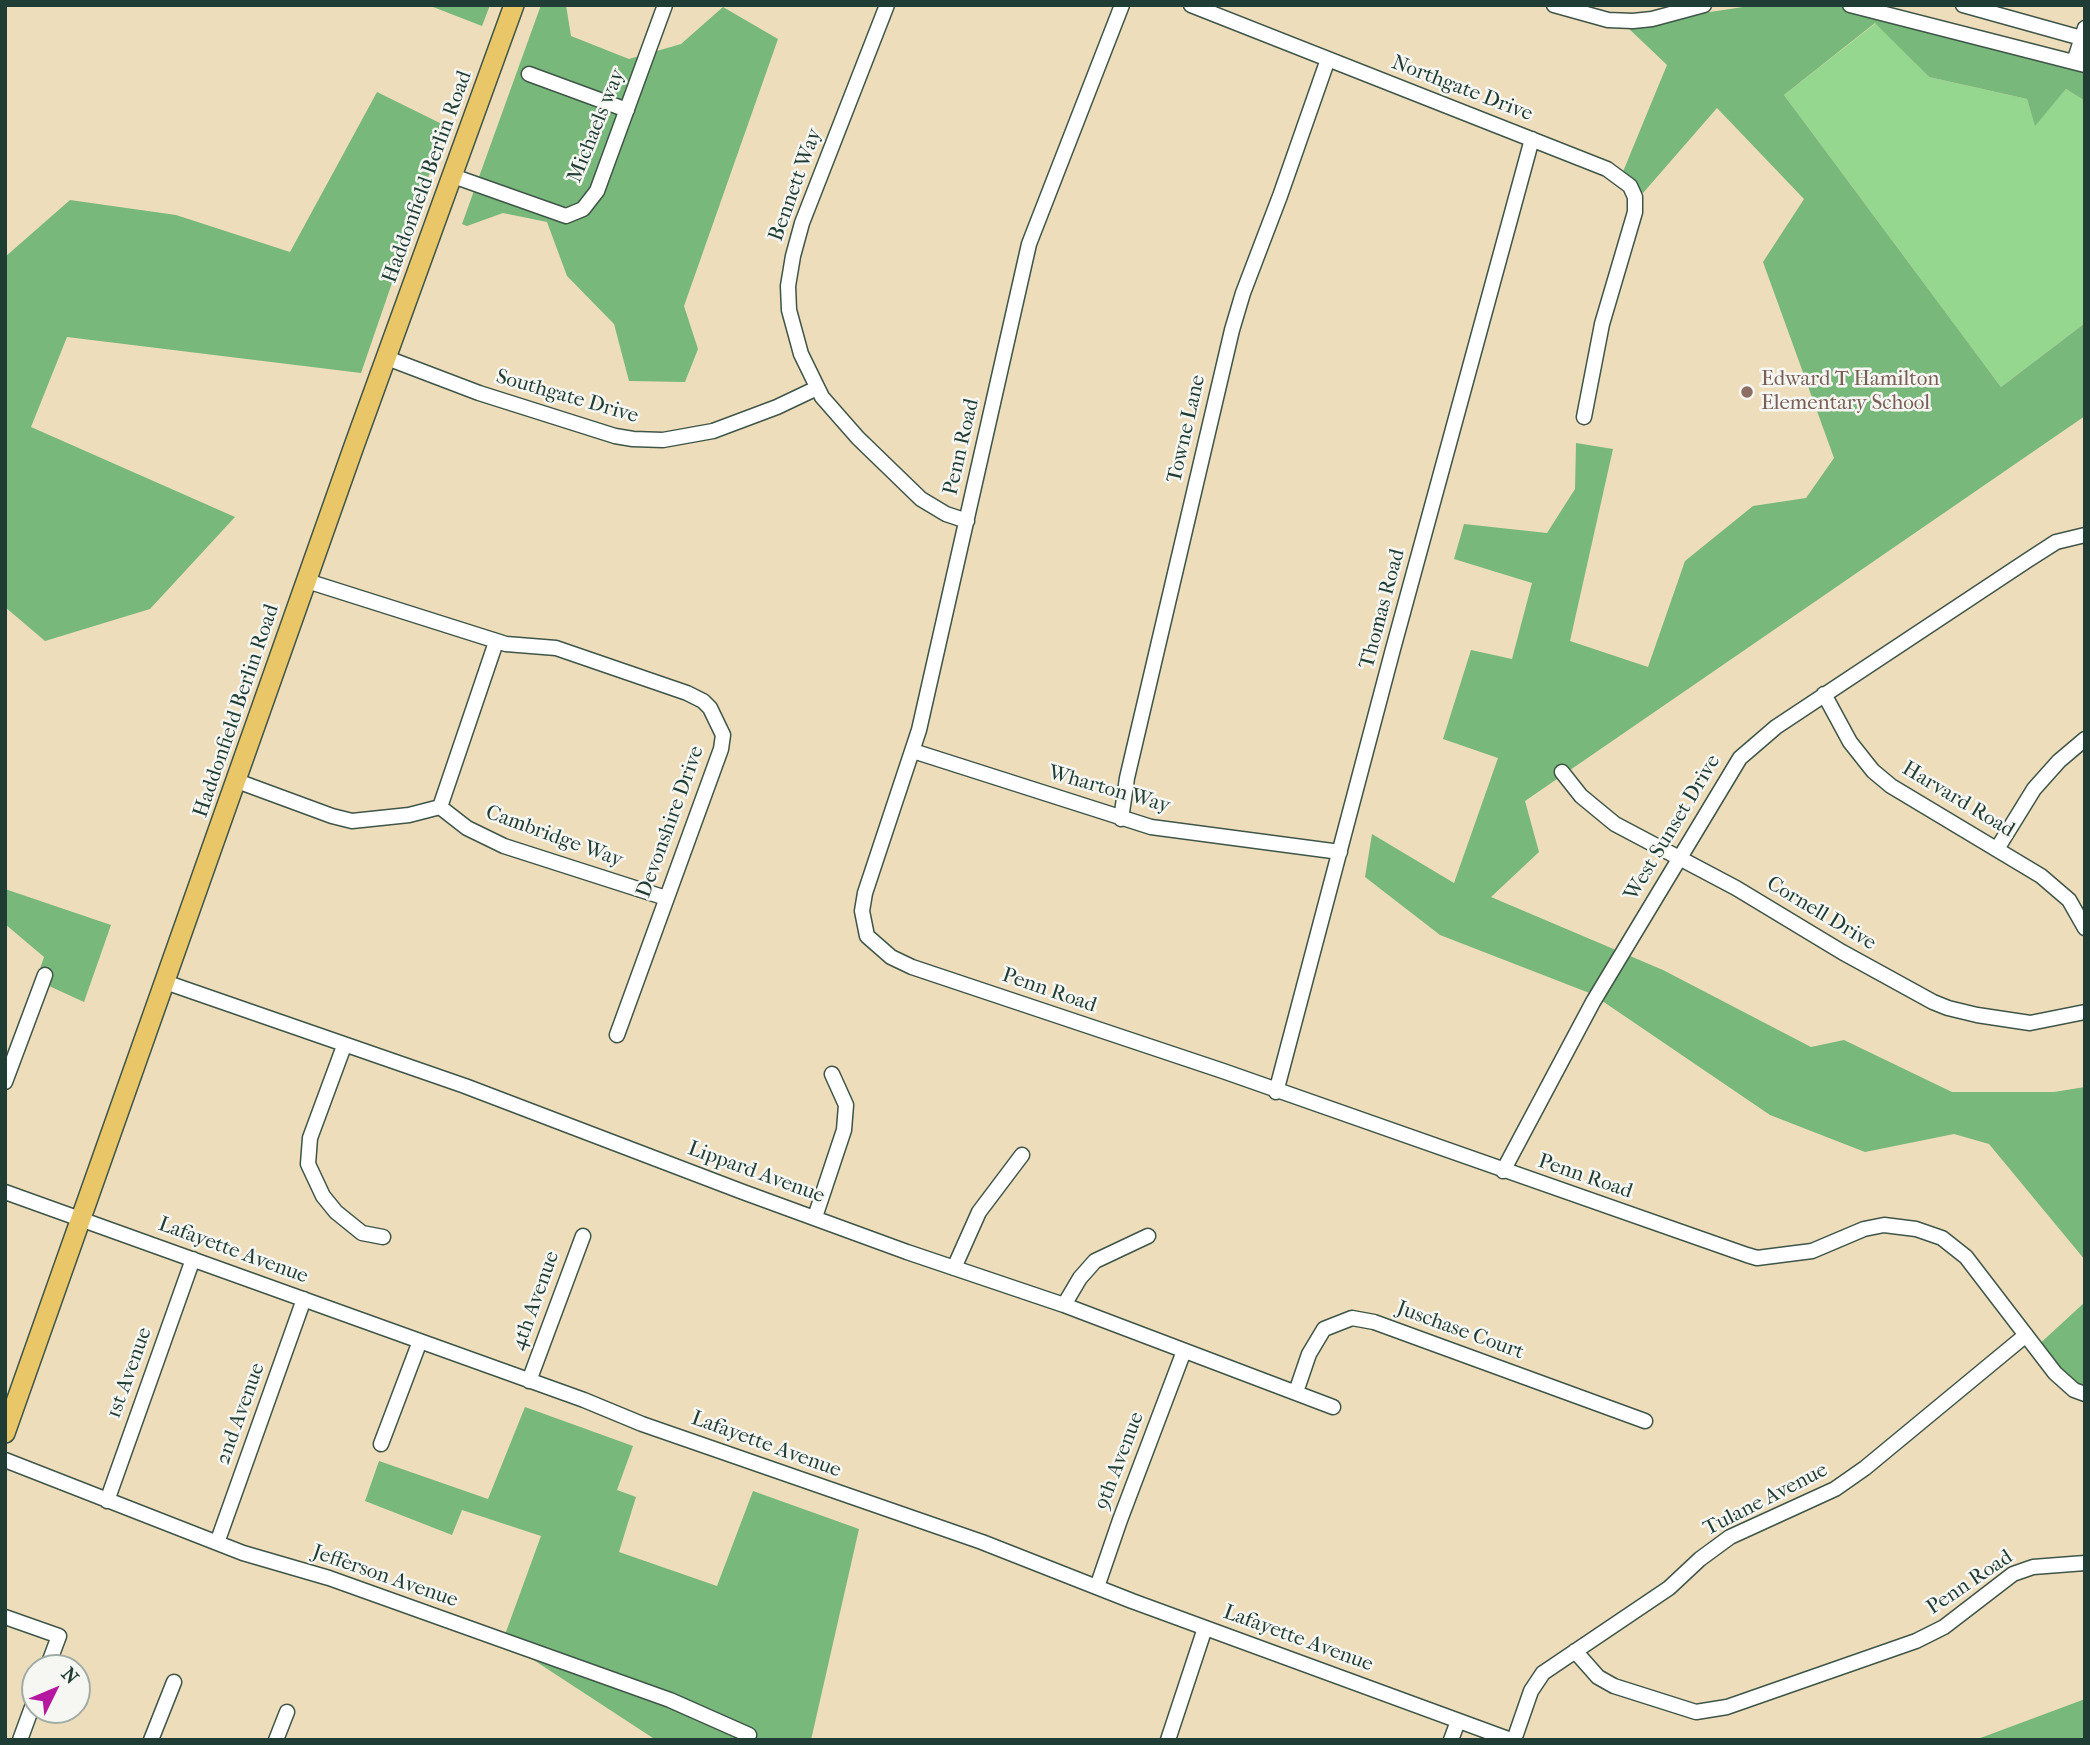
<!DOCTYPE html>
<style>
body{margin:0}
#map{position:relative;width:2090px;height:1745px;overflow:hidden;background:#edb;font-family:"IM FELL French Canon",serif}
canvas{display:block}
.frame{position:absolute;inset:0;border:7px solid #1f3d34;pointer-events:none}
.north{position:absolute;left:21px;top:1654px;width:70px;height:70px;box-sizing:border-box;background:#f6f6f2;border:2px solid #a0aca6;border-radius:50%;rotate:47deg;font-size:19px;font-weight:700;line-height:28px;text-align:center;color:#1f3d34}
.north::after{content:'';display:block;margin:auto;width:24px;height:32px;background:#b5179e;clip-path:polygon(50% 0,100% 100%,50% 72%,0 100%)}
</style>
<div id="map">
<canvas width="2090" height="1745"></canvas>
<div class="frame"></div>
<div class="north">N</div>
</div>
<script>
const g = document.querySelector('canvas').getContext('2d');
g.lineJoin = 'round';
function paint(path, color) {
  g.fillStyle = color;
  g.fill(path, 'evenodd');
}
function toPath(rows) {
  const path = new Path2D();
  for (const r of rows) {
    path.moveTo(r[0], r[1]);
    for (let i = 2; i < r.length; i += 2) path.lineTo(r[i], r[i + 1]);
  }
  return path;
}
function stroke(path, color, width, dash) {
  g.strokeStyle = color;
  g.lineWidth = width;
  g.lineCap = dash ? 'butt' : 'round';
  g.setLineDash(dash || []);
  g.stroke(path);
}
function label(font, color, halo, rows, align = 'center') {
  g.font = font + ' "IM FELL French Canon",serif';
  g.lineWidth = 5;
  g.setLineDash([]);
  g.textBaseline = 'middle';
  g.strokeStyle = halo;
  g.fillStyle = color;
  for (const [text, x, y, turn = 0] of rows) {
    g.save();
    g.translate(x, y);
    g.rotate((+turn || 0) * Math.PI / 180);
    g.textAlign = isNaN(turn) ? turn : align;
    if (halo) g.strokeText(text, 0, 0);
    g.fillText(text, 0, 0);
    g.restore();
  }
}
const green = toPath([
 [1876,23,1929,77,2027,99,2035,125,2066,89,2085,101,2085,323,2001,387,1784,95]
]);
const forest = toPath([
 [428,5,490,5,482,26],
 [541,5,566,5,571,36,629,59,681,44,723,7,778,39,684,306,698,349,685,382,629,381,614,324,567,276,547,222,503,213,467,226,462,224],
 [1756,5,1837,5,2085,69,2085,101,2066,89,2035,126,2027,99,1929,77,1875,23,1784,95,2001,387,2085,323,2085,416,1525,801,1539,852,1491,897,1663,970,1811,1047,1844,1040,1952,1092,2054,1092,2085,1087,2085,1260,1989,1144,1954,1134,1865,1152,1770,1115,1592,994,1440,935,1365,877,1372,834,1454,883,1498,758,1443,739,1471,650,1512,659,1532,583,1454,559,1464,524,1547,533,1575,489,1576,443,1613,449,1570,641,1648,667,1685,561,1753,506,1806,498,1834,458,1763,262,1804,199,1717,108,1643,193,1622,174,1667,65,1625,25],
 [377,92,446,126,361,373,67,337,31,427,235,517,150,609,45,641,5,607,5,257,70,200,176,215,290,252],
 [5,889,111,925,84,1002,36,980,44,957,5,924],
 [2085,1302,2085,1392,2035,1348],
 [525,1407,633,1446,617,1490,636,1497,619,1552,717,1586,753,1491,859,1529,811,1740,656,1740,503,1640,541,1536,462,1510,452,1535,365,1501,379,1461,488,1499],
 [2085,1699,2085,1740,1975,1740]
]);
const minor = toPath([
 [887,5,802,223,793,256,788,286,789,310,801,354,822,397,858,438,921,499,946,514,967,521],
 [1122,5,1029,244,919,730,865,893,862,911,867,936,891,957,912,967,1223,1071,1747,1255,1757,1258,1812,1251,1864,1229,1884,1225,1916,1229,1942,1238,1966,1257,2055,1373,2074,1390,2085,1394],
 [1191,5,1607,169,1630,186,1635,197,1635,212,1602,324,1584,417],
 [1554,5,1608,20,1633,21,1652,19,1704,5],
 [1850,5,2085,65],
 [1963,5,2085,39],
 [2074,62,2085,28],
 [529,74,627,110],
 [453,176,566,216,583,209,597,191,665,5],
 [387,358,479,393,615,436,633,439,663,440,713,431,777,407,817,388],
 [307,581,506,644,556,648,687,693,703,701,710,708,723,735,721,749,617,1035],
 [1824,694,1850,742,1873,771,1891,786,2041,876,2069,900,2085,928],
 [913,751,1151,827,1340,852],
 [1562,772,1581,796,1615,824,1736,888,1842,952,1933,1002,1948,1008,1977,1015,2030,1023,2085,1012],
 [237,781,332,816,352,821,409,815,440,807],
 [440,807,467,828,504,846,666,898],
 [440,807,496,642],
 [1121,819,1127,778,1232,330,1243,293,1280,196,1328,59],
 [1997,849,2034,789,2059,761,2085,739],
 [165,982,465,1086,743,1192,907,1252,1064,1305,1333,1407],
 [344,1046,310,1138,308,1164,323,1196,336,1212,362,1233,383,1237],
 [5,1082,45,975],
 [1276,1092,1393,649,1532,139],
 [1503,1171,1593,1002,1740,758,1776,727,2028,560,2056,542,2085,535],
 [5,1192,584,1400,642,1424,982,1542,1132,1601,1511,1740],
 [815,1217,844,1130,846,1105,832,1074],
 [954,1268,979,1212,1022,1155],
 [1064,1305,1080,1278,1095,1261,1148,1236],
 [529,1381,583,1236],
 [1296,1392,1309,1354,1324,1329,1352,1318,1374,1322,1645,1421],
 [381,1444,420,1341],
 [5,1460,243,1553,329,1578,670,1700,749,1735],
 [107,1501,193,1259],
 [217,1543,304,1299],
 [1097,1587,1120,1520,1184,1351],
 [5,1617,59,1636,47,1668],
 [1575,1651,1598,1677,1614,1686,1696,1712,1727,1707,1916,1641,1944,1627,2013,1574,2033,1567,2085,1563],
 [20,1740,35,1699],
 [151,1740,174,1682],
 [276,1740,287,1712],
 [1168,1740,1205,1628],
 [1451,1740,1458,1721],
 [1514,1740,1531,1691,1543,1673,1669,1588,1700,1559,1730,1537,1835,1489,1865,1468,2026,1335]
]);
const major = toPath([
 [5,1433,354,446,514,5]
]);
const markers = [
 [1747,392,7,"#8d6e63"]
];
const streetNames = [
 ["Northgate Drive",1462,89,21],
 ["Michaels way",597,126,-68],
 ["Haddonfield Berlin Road",428,177,-70],
 ["Bennett Way",796,185,-70],
 ["Southgate Drive",567,397,16],
 ["Towne Lane",1187,429,-77],
 ["Penn Road",962,447,-77],
 ["Thomas Road",1383,609,-75],
 ["Haddonfield Berlin Road",237,711,-71],
 ["Wharton Way",1109,790,16],
 ["Harvard Road",1958,800,31],
 ["Devonshire Drive",671,822,-70],
 ["West Sunset Drive",1673,828,-59],
 ["Cambridge Way",554,837,20],
 ["Cornell Drive",1821,914,31],
 ["Penn Road",1049,991,19],
 ["Lippard Avenue",756,1173,20],
 ["Penn Road",1585,1177,19],
 ["Lafayette Avenue",233,1251,20],
 ["4th Avenue",536,1301,-70],
 ["Juschase Court",1460,1331,20],
 ["1st Avenue",130,1373,-70],
 ["2nd Avenue",241,1414,-70],
 ["Lafayette Avenue",766,1445,20],
 ["9th Avenue",1120,1461,-69],
 ["Tulane Avenue",1766,1500,-27],
 ["Jefferson Avenue",385,1577,19],
 ["Penn Road",1970,1583,-34],
 ["Lafayette Avenue",1298,1639,20]
];
const educationNames = [
 ["Edward T Hamilton",1761,380],
 ["Elementary School",1761,404]
];
paint(green, '#95d78f');
paint(forest, '#78b87a');
stroke(minor, '#3e5548', 17);
stroke(major, '#3e5548', 22);
stroke(minor, '#fff', 14);
stroke(major, '#e9c769', 19);
for (const [x, y, r, color] of markers) {
  const dot = new Path2D();
  dot.arc(x, y, r, 0, 2 * Math.PI);
  g.fillStyle = color;
  g.fill(dot);
  stroke(dot, '#f6f6f2', 2.5);
}
label('21px', '#1f3d34', '#f6f6f2', streetNames);
label('21px', '#785e54', '#f6f6f2', educationNames, 'left');
</script>
